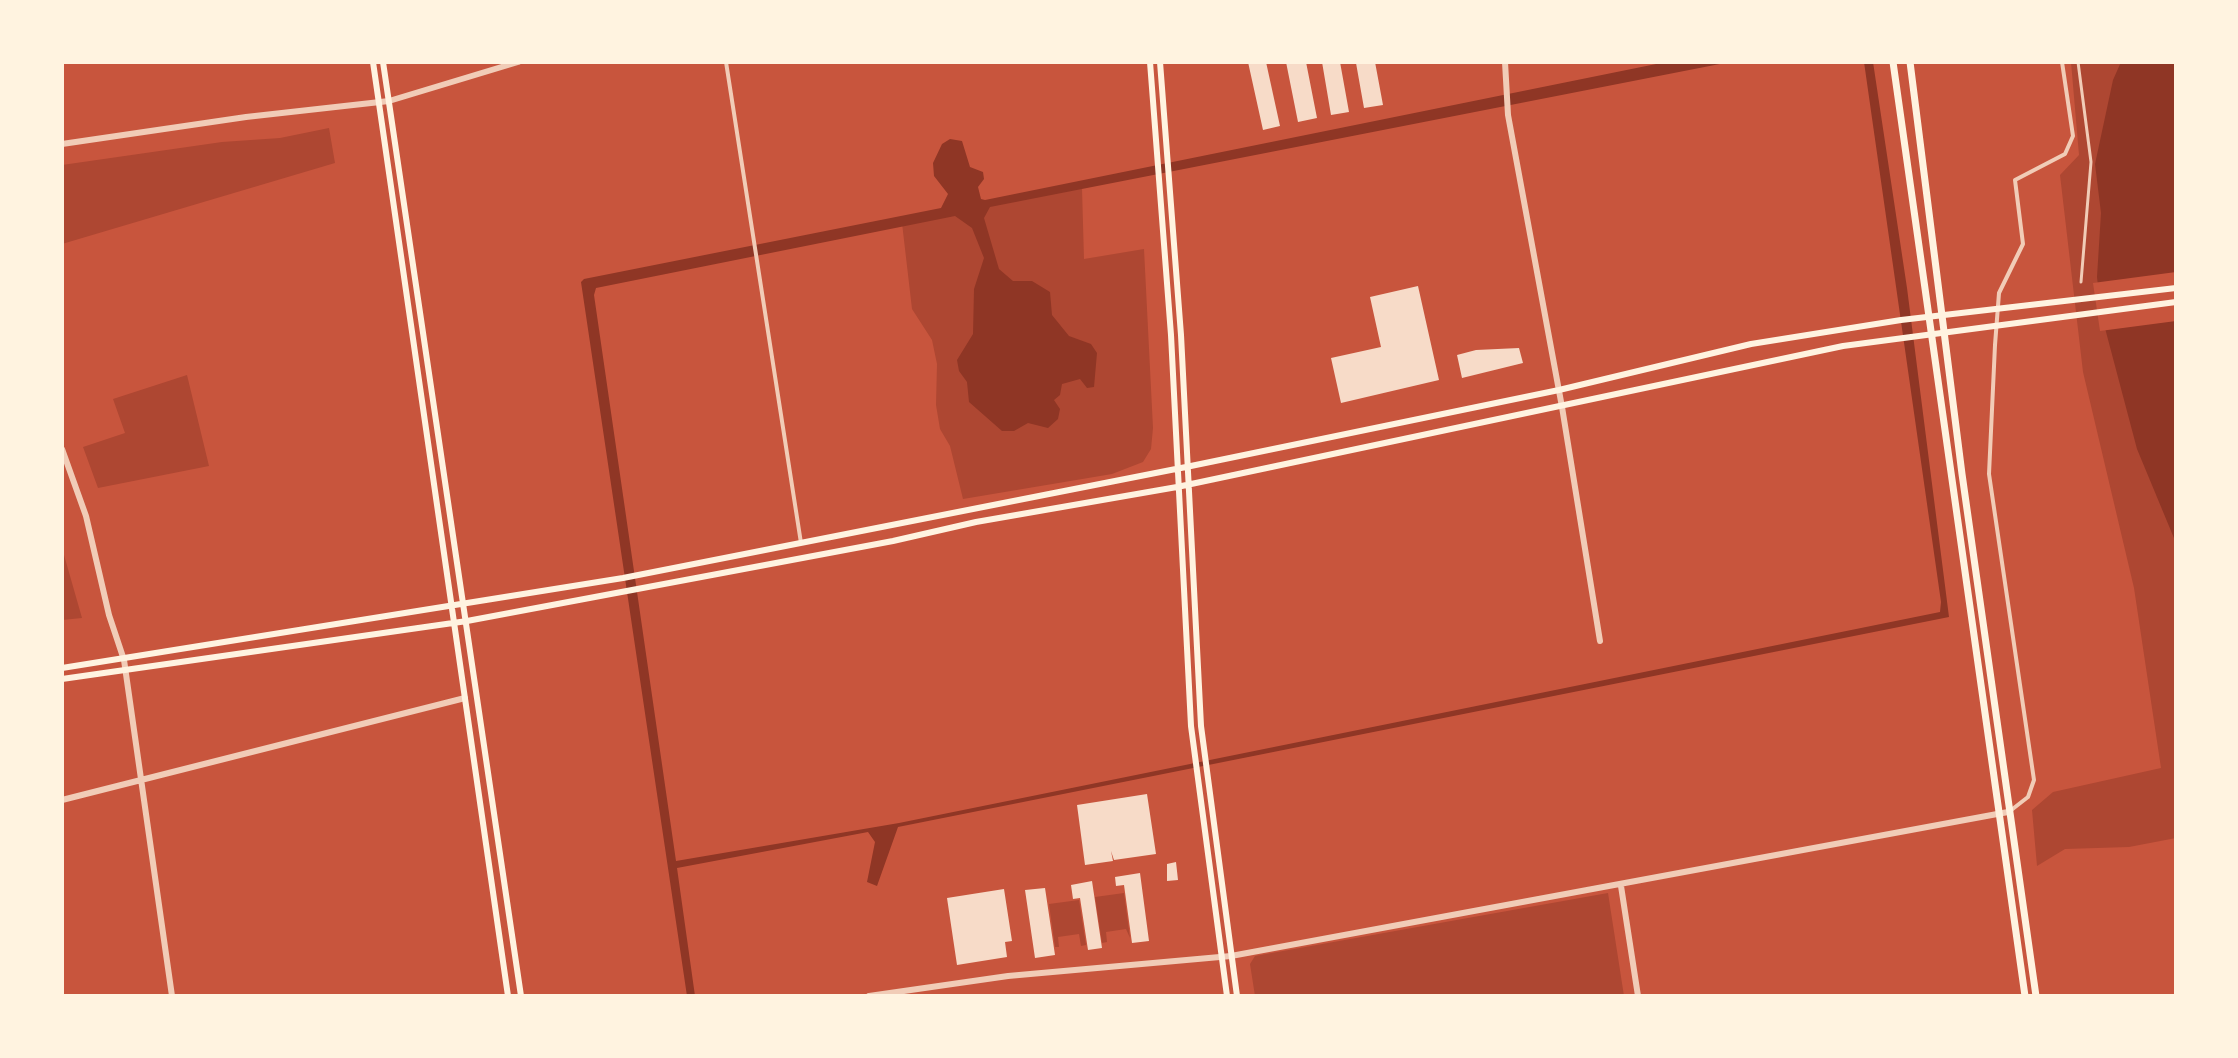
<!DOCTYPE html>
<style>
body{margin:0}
#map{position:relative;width:2238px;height:1058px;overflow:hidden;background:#c8553d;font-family:Raleway,sans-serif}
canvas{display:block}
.frame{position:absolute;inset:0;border:64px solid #fff3e0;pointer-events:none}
</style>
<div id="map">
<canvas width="2238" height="1058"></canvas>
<div class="frame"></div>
</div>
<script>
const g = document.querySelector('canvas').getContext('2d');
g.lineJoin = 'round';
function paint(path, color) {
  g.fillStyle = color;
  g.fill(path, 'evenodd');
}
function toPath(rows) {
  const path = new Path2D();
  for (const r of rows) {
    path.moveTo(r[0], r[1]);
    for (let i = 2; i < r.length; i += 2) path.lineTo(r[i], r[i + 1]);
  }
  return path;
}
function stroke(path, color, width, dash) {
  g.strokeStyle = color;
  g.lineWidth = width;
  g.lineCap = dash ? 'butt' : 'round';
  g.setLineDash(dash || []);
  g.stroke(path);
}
const green = toPath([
 [2071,62,2176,62,2176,838,2129,847,2065,849,2037,866,2032,810,2053,792,2161,768,2134,588,2083,372,2060,175,2079,155],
 [329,128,335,163,62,244,62,165,222,142,280,138],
 [1082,188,1084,259,1144,249,1153,428,1151,449,1143,462,1112,474,963,499,950,446,940,429,936,405,937,364,932,340,912,309,902,223],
 [187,375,209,466,98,488,83,447,125,433,113,399],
 [62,548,82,618,62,620],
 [1124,893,1130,938,1126,929,1106,932,1107,942,1102,943,1095,897],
 [1608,893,1624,996,1255,996,1250,964,1255,956],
 [1079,900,1086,945,1081,946,1079,934,1058,937,1059,947,1055,947,1049,904]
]);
const water = toPath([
 [1666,62,1730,62,990,207,984,218,999,269,1013,281,1032,281,1050,292,1052,315,1069,336,1091,344,1097,353,1094,387,1087,388,1080,379,1062,384,1060,395,1054,400,1060,409,1058,419,1048,428,1028,423,1014,431,1002,431,969,402,967,382,959,371,957,360,973,334,974,289,984,258,972,228,955,216,596,288,594,295,676,861,899,823,1940,612,1941,602,1864,62,1873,62,1907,288,1949,617,898,827,877,886,867,882,875,842,868,832,677,868,695,996,687,996,581,282,584,279,941,208,948,194,934,176,933,163,942,144,950,139,962,141,970,167,983,172,984,179,978,187,981,199,985,200],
 [2121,62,2176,62,2176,543,2137,449,2101,313,2097,277,2101,213,2095,164,2113,80]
]);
const pier = toPath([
 [2176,272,2176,321,2100,331,2093,283]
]);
const building = toPath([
 [1248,62,1266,62,1280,126,1263,130],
 [1286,62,1306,62,1317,118,1298,122],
 [1322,62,1340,62,1349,112,1331,115],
 [1362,62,1375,62,1383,105,1364,108,1356,63],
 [1418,286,1439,380,1341,403,1331,358,1381,347,1370,297],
 [1519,348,1523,363,1462,378,1457,355,1476,350],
 [1147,794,1156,854,1114,860,1111,851,1113,861,1085,865,1077,805],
 [1176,862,1178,880,1167,881,1167,864],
 [1140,873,1149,941,1132,943,1124,885,1116,886,1115,877],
 [1092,881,1102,948,1088,950,1080,898,1073,899,1071,885],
 [1045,888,1055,955,1035,958,1025,890],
 [1004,889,1012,941,1005,942,1007,957,957,965,947,898]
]);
const pedestrian = toPath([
 [2078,62,2091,162,2081,282]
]);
const minor = toPath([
 [726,62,801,543],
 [2010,811,2028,797,2034,780,1989,474,1995,345,1999,293,2023,244,2015,180,2065,154,2073,136,2062,62]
]);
const tertiary = toPath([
 [1505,62,1508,115,1562,407,1600,641],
 [62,144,246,117,389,101,518,62],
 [62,449,86,516,109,615,124,660,172,996],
 [62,800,465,698],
 [1621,886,1638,996],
 [869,996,1008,976,1231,956,2008,812]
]);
const secondary = toPath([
 [373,62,508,996],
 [383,62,521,996],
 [1150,62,1171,335,1191,726,1227,996],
 [1160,62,1181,335,1201,726,1237,996],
 [62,668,623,578,1186,467,1559,390,1751,344,1901,320,2176,288],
 [62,679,467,621,893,541,976,522,1177,487,1843,346,2176,302]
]);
const primary = toPath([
 [1893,62,2025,996],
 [1910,62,1962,474,2036,996]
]);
paint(green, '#ae4732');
paint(water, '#8f3625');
paint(pier, '#c8553d');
paint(building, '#f7dbc8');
stroke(pedestrian, '#f1ccb7', 3);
stroke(minor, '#f1ccb7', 4);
stroke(tertiary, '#f1ccb7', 6);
stroke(secondary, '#fff3e0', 6);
stroke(primary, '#fff3e0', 7);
</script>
